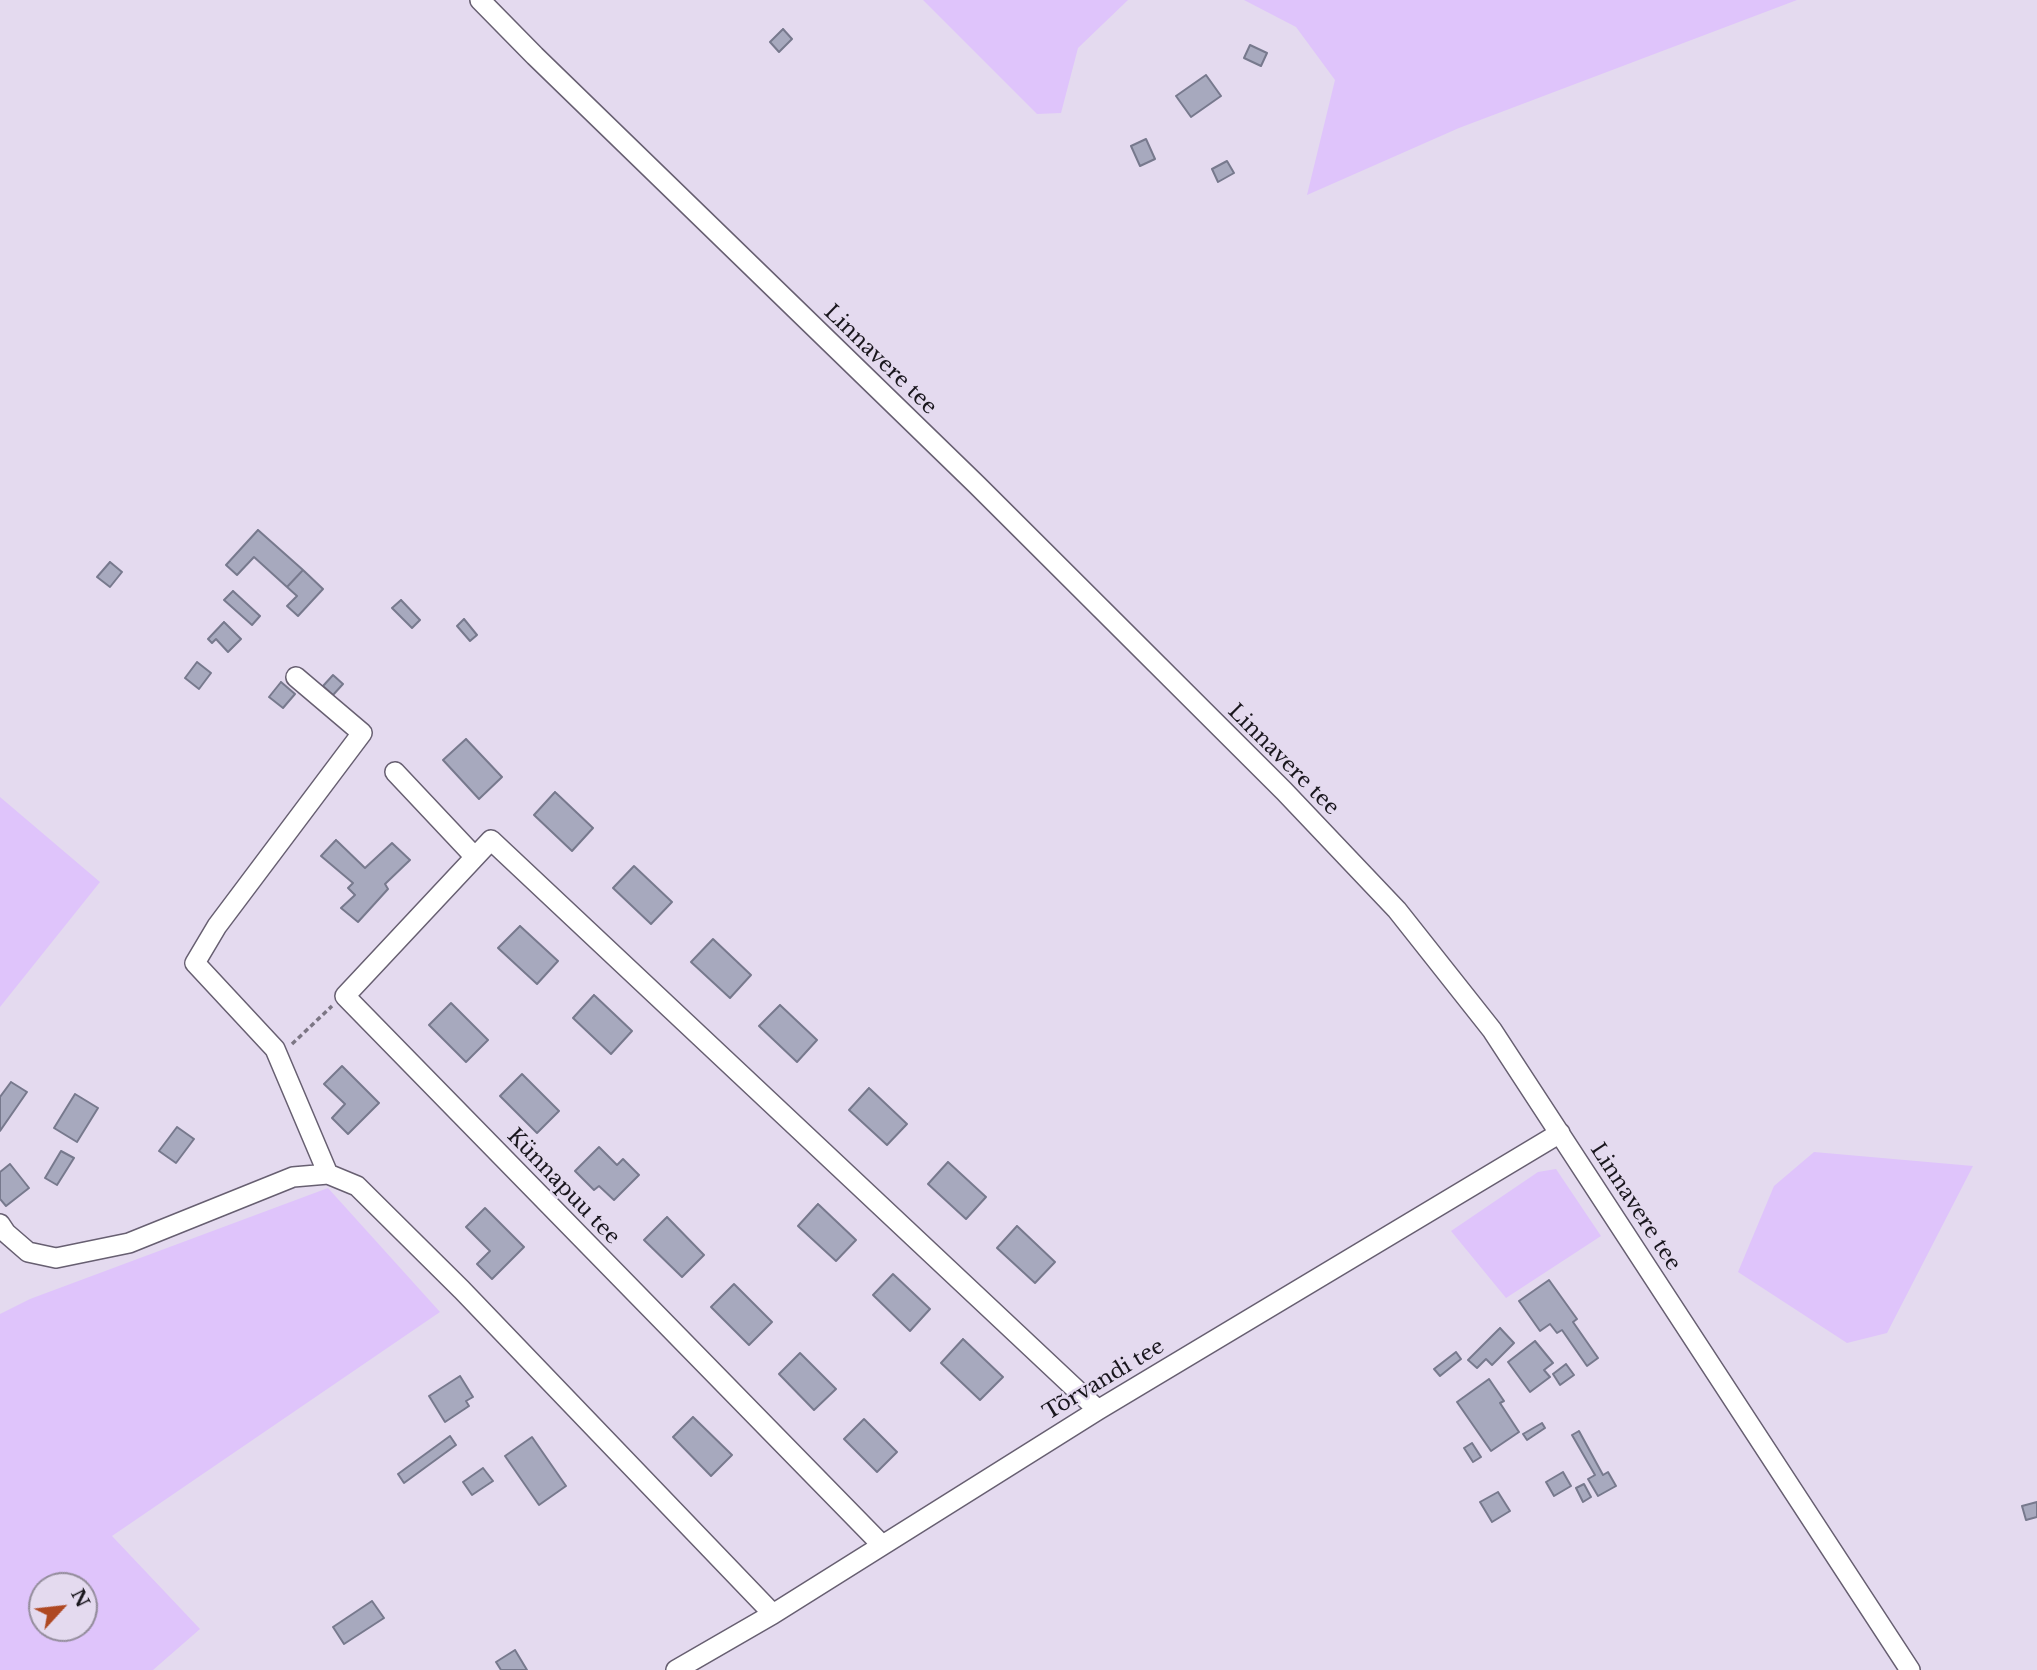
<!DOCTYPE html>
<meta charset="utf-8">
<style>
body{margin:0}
#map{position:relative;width:2037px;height:1670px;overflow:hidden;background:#e4daef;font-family:"Libre Baskerville",serif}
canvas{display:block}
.north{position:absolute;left:28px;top:1572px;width:70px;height:70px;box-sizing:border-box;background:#e4daef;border:2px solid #938c9b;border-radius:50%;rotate:63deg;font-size:19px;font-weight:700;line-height:28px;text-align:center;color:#19161d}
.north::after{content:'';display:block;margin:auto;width:24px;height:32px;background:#af4823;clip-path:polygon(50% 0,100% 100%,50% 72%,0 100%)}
</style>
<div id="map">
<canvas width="2037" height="1670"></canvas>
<div class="north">N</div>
</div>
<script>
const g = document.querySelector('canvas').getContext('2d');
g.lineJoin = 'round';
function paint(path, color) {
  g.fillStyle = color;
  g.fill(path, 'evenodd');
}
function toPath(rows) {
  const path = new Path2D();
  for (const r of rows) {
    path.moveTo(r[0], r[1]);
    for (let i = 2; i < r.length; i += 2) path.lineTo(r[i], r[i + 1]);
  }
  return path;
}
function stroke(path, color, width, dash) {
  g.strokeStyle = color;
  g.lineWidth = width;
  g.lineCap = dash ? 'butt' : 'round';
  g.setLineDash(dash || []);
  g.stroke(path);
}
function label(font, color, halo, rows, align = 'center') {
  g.font = font + ' "Libre Baskerville",serif';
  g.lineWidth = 5;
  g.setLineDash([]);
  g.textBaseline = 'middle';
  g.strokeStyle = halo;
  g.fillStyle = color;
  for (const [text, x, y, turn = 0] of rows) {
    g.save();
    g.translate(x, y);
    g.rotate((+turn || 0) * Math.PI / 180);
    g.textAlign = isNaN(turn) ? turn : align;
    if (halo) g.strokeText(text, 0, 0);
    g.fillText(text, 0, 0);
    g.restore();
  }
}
const green = toPath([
 [923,0,1128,0,1078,48,1061,113,1037,114],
 [1244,0,1797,0,1459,128,1307,195,1335,80,1296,27],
 [0,797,100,882,0,1007],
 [1814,1152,1973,1166,1887,1333,1847,1343,1738,1272,1774,1186],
 [1556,1169,1601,1236,1506,1298,1451,1231,1538,1172],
 [328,1188,440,1312,112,1536,200,1629,153,1670,0,1670,0,1314,30,1299],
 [42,1586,84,1586,84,1628,42,1628]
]);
const building = toPath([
 [783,29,792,39,779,52,770,42,783,29],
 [1250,45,1267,53,1261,66,1244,58,1250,45],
 [1206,75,1221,96,1191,117,1176,96,1206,75],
 [1146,139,1155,159,1140,166,1131,146,1146,139],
 [1227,161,1234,173,1218,182,1212,169,1227,161],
 [258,530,303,570,287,587,254,557,237,575,226,565,258,530],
 [110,562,122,572,110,587,97,577,110,562],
 [303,570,323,589,298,616,287,606,297,596,287,587,303,570],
 [233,591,260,616,252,625,224,600,233,591],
 [401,600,420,620,412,628,392,608,401,600],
 [464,619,477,635,470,641,457,626,464,619],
 [224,622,241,639,228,652,216,639,212,643,208,639,224,622],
 [197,662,211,673,199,689,185,678,197,662],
 [333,675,343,684,333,695,323,686,333,675],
 [281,682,295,694,283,708,269,697,281,682],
 [466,739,502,777,479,799,443,760,466,739],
 [555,792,593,828,572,851,534,815,555,792],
 [336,840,365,868,392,843,410,860,385,884,388,889,358,922,341,908,355,895,348,888,353,883,321,856,336,840],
 [634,866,672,902,651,924,613,888,634,866],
 [520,926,558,961,537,984,498,948,520,926],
 [713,939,751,975,730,998,691,962,713,939],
 [594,995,632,1031,611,1054,573,1018,594,995],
 [451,1003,488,1040,466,1062,429,1025,451,1003],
 [780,1005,817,1040,797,1062,759,1026,780,1005],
 [342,1066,379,1103,348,1134,332,1118,345,1104,324,1084,342,1066],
 [522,1074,559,1111,537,1133,500,1096,522,1074],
 [11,1082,27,1092,0,1131,0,1097,11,1082],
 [869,1088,907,1124,887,1145,849,1110,869,1088],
 [75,1094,98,1108,77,1142,54,1128,75,1094],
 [177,1127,194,1139,176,1163,159,1151,177,1127],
 [599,1147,617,1165,623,1159,639,1175,614,1200,599,1186,594,1190,575,1171,599,1147],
 [61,1151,74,1158,57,1185,45,1178,61,1151],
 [948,1162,986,1197,966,1219,928,1184,948,1162],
 [10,1164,29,1188,6,1206,0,1199,0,1172,10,1164],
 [818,1204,856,1240,836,1261,798,1226,818,1204],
 [485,1208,524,1247,492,1279,477,1264,490,1251,466,1227,485,1208],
 [667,1217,704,1255,682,1277,644,1240,667,1217],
 [1017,1226,1055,1262,1035,1283,997,1248,1017,1226],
 [893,1274,930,1309,910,1331,873,1295,893,1274],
 [1549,1280,1577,1319,1573,1322,1598,1358,1587,1366,1562,1330,1557,1333,1550,1324,1540,1331,1519,1301,1549,1280],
 [734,1284,772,1322,749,1345,711,1307,734,1284],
 [1500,1328,1514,1343,1492,1365,1486,1359,1477,1368,1468,1360,1500,1328],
 [963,1339,1003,1377,980,1400,941,1363,963,1339],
 [1535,1341,1553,1363,1544,1370,1550,1377,1530,1392,1508,1362,1535,1341],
 [1456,1352,1461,1359,1440,1376,1434,1369,1456,1352],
 [800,1353,836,1389,814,1410,779,1374,800,1353],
 [1566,1364,1574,1375,1560,1385,1553,1374,1566,1364],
 [460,1376,473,1397,466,1401,469,1406,445,1422,429,1396,460,1376],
 [1489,1379,1504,1401,1500,1403,1519,1432,1491,1451,1457,1402,1489,1379],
 [693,1417,732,1455,711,1476,673,1437,693,1417],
 [864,1419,897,1452,877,1472,844,1439,864,1419],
 [1542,1423,1545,1428,1527,1440,1523,1434,1542,1423],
 [1579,1431,1603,1475,1608,1472,1616,1486,1598,1496,1588,1479,1595,1475,1572,1435,1579,1431],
 [450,1436,456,1445,404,1483,398,1474,450,1436],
 [532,1437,566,1486,539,1505,505,1456,532,1437],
 [1472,1443,1481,1457,1473,1462,1464,1448,1472,1443],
 [483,1468,493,1481,472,1495,463,1482,483,1468],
 [1563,1472,1571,1486,1554,1496,1546,1482,1563,1472],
 [1584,1484,1591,1497,1583,1502,1576,1488,1584,1484],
 [1498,1492,1510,1511,1492,1522,1480,1502,1498,1492],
 [2037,1502,2037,1517,2026,1520,2022,1506,2037,1502],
 [372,1601,384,1618,344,1644,333,1627,372,1601],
 [515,1650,527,1670,501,1670,496,1662,515,1650]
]);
const path = toPath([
 [292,1044,332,1006]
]);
const minor = toPath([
 [480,0,535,56,977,485,1284,791,1397,910,1492,1030,1910,1670],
 [296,677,362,733,217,926,195,963,275,1049,328,1174],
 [395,772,475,857],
 [0,1224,6,1233,28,1252,56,1258,129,1243,293,1177,328,1174,357,1186,462,1290,773,1614],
 [882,1545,345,996,491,840,1098,1410],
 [676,1670,773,1614,1098,1410,1560,1133]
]);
const streetNames = [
 ["Linnavere tee",880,360,44],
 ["Linnavere tee",1283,760,45],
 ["Künnapuu tee",563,1187,46],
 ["Linnavere tee",1635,1207,57],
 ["Tõrvandi tee",1104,1380,-31]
];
paint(green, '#dfc4fb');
paint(building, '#a7a9be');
stroke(building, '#77798d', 2);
stroke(minor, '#675f71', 22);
stroke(path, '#7c7684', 3.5, [5, 3.5]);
stroke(minor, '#fff', 19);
label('21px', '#19161d', '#e4daef', streetNames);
</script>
